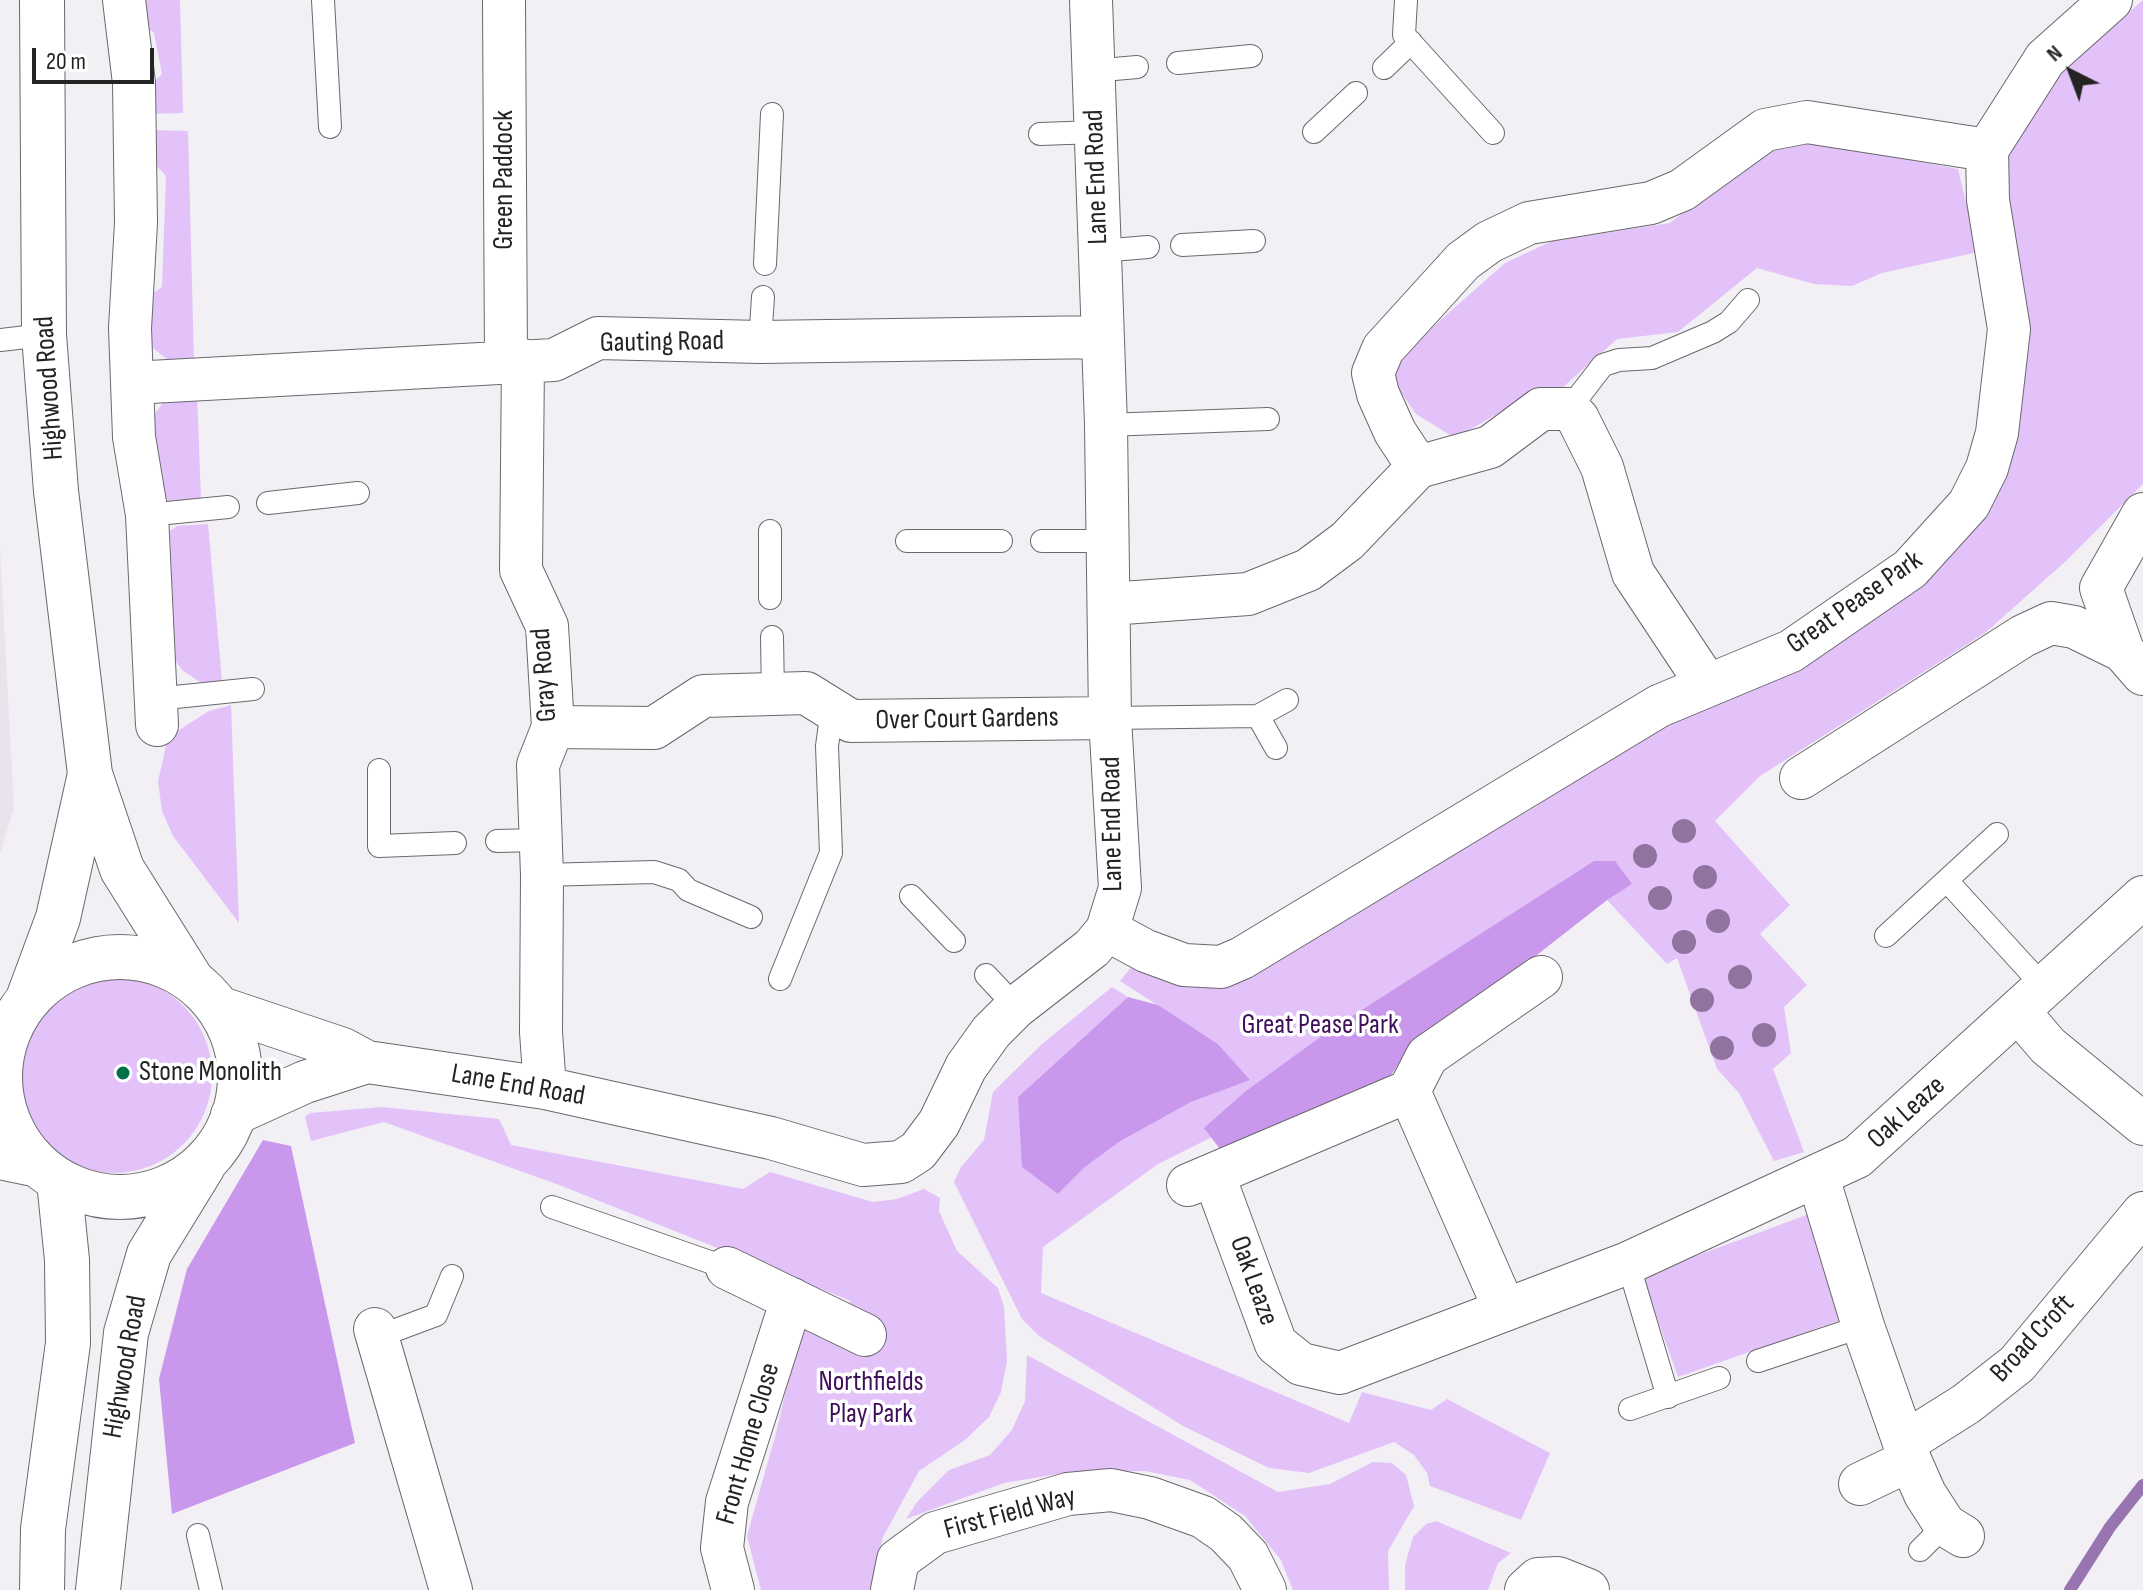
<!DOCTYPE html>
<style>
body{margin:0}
#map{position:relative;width:2143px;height:1590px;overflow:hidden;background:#f2f0f4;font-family:"Sofia Sans Condensed",sans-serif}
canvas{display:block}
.north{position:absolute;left:2031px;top:32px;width:80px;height:80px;-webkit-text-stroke:6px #fff;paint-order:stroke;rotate:318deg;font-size:22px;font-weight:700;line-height:32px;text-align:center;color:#242324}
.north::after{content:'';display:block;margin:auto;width:28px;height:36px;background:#242324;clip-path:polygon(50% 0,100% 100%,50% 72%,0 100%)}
.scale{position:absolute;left:32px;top:48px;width:122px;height:36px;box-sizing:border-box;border:4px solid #242324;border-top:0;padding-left:10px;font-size:24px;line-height:28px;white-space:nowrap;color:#242324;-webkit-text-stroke:6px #fff;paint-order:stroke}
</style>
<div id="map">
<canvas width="2143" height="1590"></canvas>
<div class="north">N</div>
<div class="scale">20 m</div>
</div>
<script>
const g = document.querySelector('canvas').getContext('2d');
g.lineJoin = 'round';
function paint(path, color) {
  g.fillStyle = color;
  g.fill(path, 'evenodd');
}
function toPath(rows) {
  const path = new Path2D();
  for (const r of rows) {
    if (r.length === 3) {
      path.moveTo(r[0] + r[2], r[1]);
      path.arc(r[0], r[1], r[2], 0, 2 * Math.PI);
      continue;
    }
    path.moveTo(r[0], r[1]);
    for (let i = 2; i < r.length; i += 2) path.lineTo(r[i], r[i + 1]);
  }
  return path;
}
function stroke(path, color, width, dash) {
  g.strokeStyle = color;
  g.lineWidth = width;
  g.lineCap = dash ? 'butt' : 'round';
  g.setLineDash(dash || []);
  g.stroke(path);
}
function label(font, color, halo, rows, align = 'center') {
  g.font = font + ' "Sofia Sans Condensed",sans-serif';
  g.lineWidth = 7;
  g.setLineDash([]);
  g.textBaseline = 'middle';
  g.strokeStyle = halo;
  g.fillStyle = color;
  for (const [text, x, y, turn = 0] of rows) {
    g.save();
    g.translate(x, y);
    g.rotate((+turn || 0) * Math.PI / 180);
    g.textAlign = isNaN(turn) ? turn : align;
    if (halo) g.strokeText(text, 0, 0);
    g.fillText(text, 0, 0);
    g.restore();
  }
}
const built = toPath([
 [0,549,14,807,0,854]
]);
const green = toPath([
 [141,0,180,0,183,113,148,114,148,88,162,74,154,33,136,20],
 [2143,0,2143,484,2066,561,1985,633,1760,776,1715,821,1790,905,1760,934,1807,985,1784,1007,1791,1053,1773,1069,1804,1152,1774,1161,1739,1093,1717,1069,1677,958,1667,964,1607,900,1399,1063,1381,1090,1212,1137,1158,1164,1043,1247,1041,1293,1349,1423,1362,1392,1431,1410,1447,1399,1550,1453,1521,1520,1430,1486,1427,1473,1414,1455,1394,1442,1309,1473,1269,1468,1183,1426,1039,1336,1022,1319,954,1182,961,1167,984,1140,993,1092,1042,1044,1112,987,1128,997,1018,1097,1059,1193,1085,1167,1119,1142,1191,1102,1249,1080,1218,1044,1120,981,1136,961,1185,986,1219,987,1537,806,1545,786,1976,510,2003,168,2010,142,2057,74],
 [150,130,188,131,194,361,168,360,149,345,146,298,162,287,166,176,150,159],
 [1811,141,1958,169,1978,252,1882,273,1852,286,1814,284,1757,268,1678,332,1617,339,1553,396,1525,398,1455,438,1416,414,1393,381,1399,357,1505,263,1552,241,1670,223,1729,177,1782,144],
 [197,395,201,499,170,502,161,496,151,419,165,400],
 [208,524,222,681,203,684,182,670,175,660,170,531,177,526],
 [231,705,239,923,173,836,162,811,158,781,168,737,209,711],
 [114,1075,98],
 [382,1107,499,1119,511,1145,743,1189,770,1172,873,1202,897,1199,924,1189,940,1198,939,1211,957,1251,998,1288,1004,1307,1007,1361,1001,1392,989,1417,965,1440,919,1471,883,1537,870,1590,761,1590,747,1536,776,1433,802,1321,823,1322,851,1301,559,1185,384,1122,311,1141,305,1117,310,1113],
 [1817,1211,1846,1318,1678,1377,1642,1276],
 [1027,1355,1278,1492,1330,1484,1373,1462,1392,1463,1406,1475,1414,1506,1388,1551,1389,1590,1293,1590,1281,1560,1245,1516,1190,1480,1145,1471,1070,1472,1004,1483,906,1519,917,1502,949,1470,990,1455,1012,1430,1025,1401],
 [1436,1521,1511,1553,1498,1563,1488,1590,1405,1590,1405,1565,1413,1537,1426,1524]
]);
const forest = toPath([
 [1594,861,1615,861,1632,884,1607,900,1399,1063,1381,1090,1220,1149,1204,1128,1246,1091,1326,1033],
 [1128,997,1158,1005,1218,1044,1250,1080,1191,1102,1119,1142,1085,1167,1058,1194,1022,1167,1018,1097],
 [263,1140,291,1146,355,1443,172,1514,159,1379,187,1269]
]);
const stream = toPath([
 [2070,1590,2110,1527,2143,1485]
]);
const service = toPath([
 [323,0,330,127],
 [1406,0,1404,35,1493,133],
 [1178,63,1251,56],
 [1384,68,1411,42],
 [1092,71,1137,67],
 [1314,132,1356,93],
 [1040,134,1096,132],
 [1182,245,1254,241],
 [1100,251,1148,247],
 [765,264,772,114],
 [0,340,44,335],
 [760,342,763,297],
 [1569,409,1603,365,1619,360,1652,358,1713,332,1729,322,1748,300],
 [1106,425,1268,419],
 [268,503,358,493],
 [147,515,228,507],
 [907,541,1001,541],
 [1042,541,1108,541],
 [770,598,770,531],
 [772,637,773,694],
 [156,699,253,689],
 [1110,718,1258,716],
 [1276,748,1258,716,1287,700],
 [379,770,379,846,455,843],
 [497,841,538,840],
 [542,875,654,872,679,880,688,890,751,917],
 [1948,882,2044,987],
 [911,896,954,941],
 [1886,936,1997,834],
 [986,975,1016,1007],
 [780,979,831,853,827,746,832,709],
 [552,1207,727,1268],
 [1628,1263,1668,1397],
 [377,1337,436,1315,452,1276],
 [1758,1361,1863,1326],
 [1630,1409,1719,1378],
 [198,1535,211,1590],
 [1920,1550,1945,1525]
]);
const minor = toPath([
 [124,0,134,83,136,223,130,328,134,437,147,515,157,725],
 [504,0,506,361],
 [523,360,521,570,547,626,553,727,538,765,542,875,541,1032,545,1088],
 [132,383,554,360,598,338,760,342,1100,337],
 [1109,604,1248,594,1308,570,1347,541,1418,467],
 [2123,651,2101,588,2143,514],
 [1706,683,1633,573,1602,467,1578,419,1569,409,1541,409,1490,447,1418,467,1395,432,1378,394,1373,373,1383,349,1463,261,1489,242,1529,223,1651,203,1682,190,1765,130,1807,122,1987,150],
 [553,727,654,728,703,696,806,693,851,721,1110,718],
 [1801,778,2023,636,2051,623,2074,627,2123,651,2143,674],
 [1107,930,1146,951,1184,965,1221,967,1242,958,1659,706,1791,651,1910,569,1969,504,1987,468,1997,433,2009,329,1988,200,1987,150,2045,59,2111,0],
 [218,1007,343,1049,367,1062,545,1088,771,1138,863,1165,901,1162,918,1151,939,1123,966,1067,991,1032,1016,1007,1092,948,1107,930,1120,888,1110,718,1106,425,1091,0],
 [2018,1011,2048,1046,2143,1124],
 [0,1041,5,1039],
 [1409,1091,1427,1056,1541,977],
 [232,1115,305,1082,367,1062],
 [0,1158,38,1166],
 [1214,1176,1276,1344,1301,1364,1340,1373,1628,1263,1857,1157,2143,897],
 [1818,1177,1863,1326,1910,1460,1925,1494,1945,1525,1963,1536],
 [1188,1185,1409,1091,1505,1310],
 [727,1268,865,1335],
 [375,1329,451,1590],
 [1904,1443,1966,1404,2017,1364,2143,1213],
 [1860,1484,1910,1460],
 [733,1590,722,1548,727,1502,792,1299],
 [892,1590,898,1560,935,1533,1068,1494,1111,1490,1150,1498,1203,1517,1226,1533,1248,1556,1265,1590],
 [1526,1590,1538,1579,1558,1578,1588,1590]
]);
const tertiary = toPath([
 [42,0,44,335,56,491,90,774,122,869,191,979],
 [120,1077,120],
 [28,999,58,918,90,774],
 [42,1590,43,1529,68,1343,67,1260,59,1181],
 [98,1590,126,1333,149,1254,203,1166]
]);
const trees = [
 [1684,831],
 [1645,856],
 [1705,877],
 [1660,898],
 [1718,921],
 [1684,942],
 [1740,977],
 [1702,1000],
 [1764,1035],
 [1722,1048]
];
const markers = [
 [123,1073,8,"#007049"]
];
const streetNames = [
 ["Lane End Road",1097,177,-92],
 ["Green Paddock",505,180,-90],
 ["Gauting Road",662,343,-1],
 ["Highwood Road",50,388,-94],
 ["Great Pease Park",1855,603,-35],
 ["Gray Road",545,675,-94],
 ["Over Court Gardens",967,720,-1],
 ["Lane End Road",1113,824,-91],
 ["Lane End Road",518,1086,10],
 ["Oak Leaze",1907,1113,-42],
 ["Oak Leaze",1253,1281,70],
 ["Broad Croft",2033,1339,-47],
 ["Highwood Road",126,1367,-80],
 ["Front Home Close",749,1444,-74],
 ["First Field Way",1010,1514,-15]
];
const parkNames = [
 ["Great Pease Park",1320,1026],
 ["Northfields",871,1383],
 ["Play Park",871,1415]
];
const poiNames = [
 ["Stone Monolith",139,1073]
];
paint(built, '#e9e3ee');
paint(green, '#e2c2f9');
paint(forest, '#c997ec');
stroke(stream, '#9874b0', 12);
stroke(service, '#6a686c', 24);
stroke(minor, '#6a686c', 44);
stroke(tertiary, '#6a686c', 46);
stroke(service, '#fff', 22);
stroke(minor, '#fff', 42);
stroke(tertiary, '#fff', 44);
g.fillStyle = '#90749f';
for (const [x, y] of trees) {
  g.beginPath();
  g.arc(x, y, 12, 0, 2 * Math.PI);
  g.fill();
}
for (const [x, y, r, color] of markers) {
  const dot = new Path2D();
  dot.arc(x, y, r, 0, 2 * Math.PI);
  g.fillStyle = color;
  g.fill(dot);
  stroke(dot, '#fff', 3);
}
label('28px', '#242324', '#fff', streetNames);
label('28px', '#400f5a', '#fff', parkNames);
label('28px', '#242324', '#fff', poiNames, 'left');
</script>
